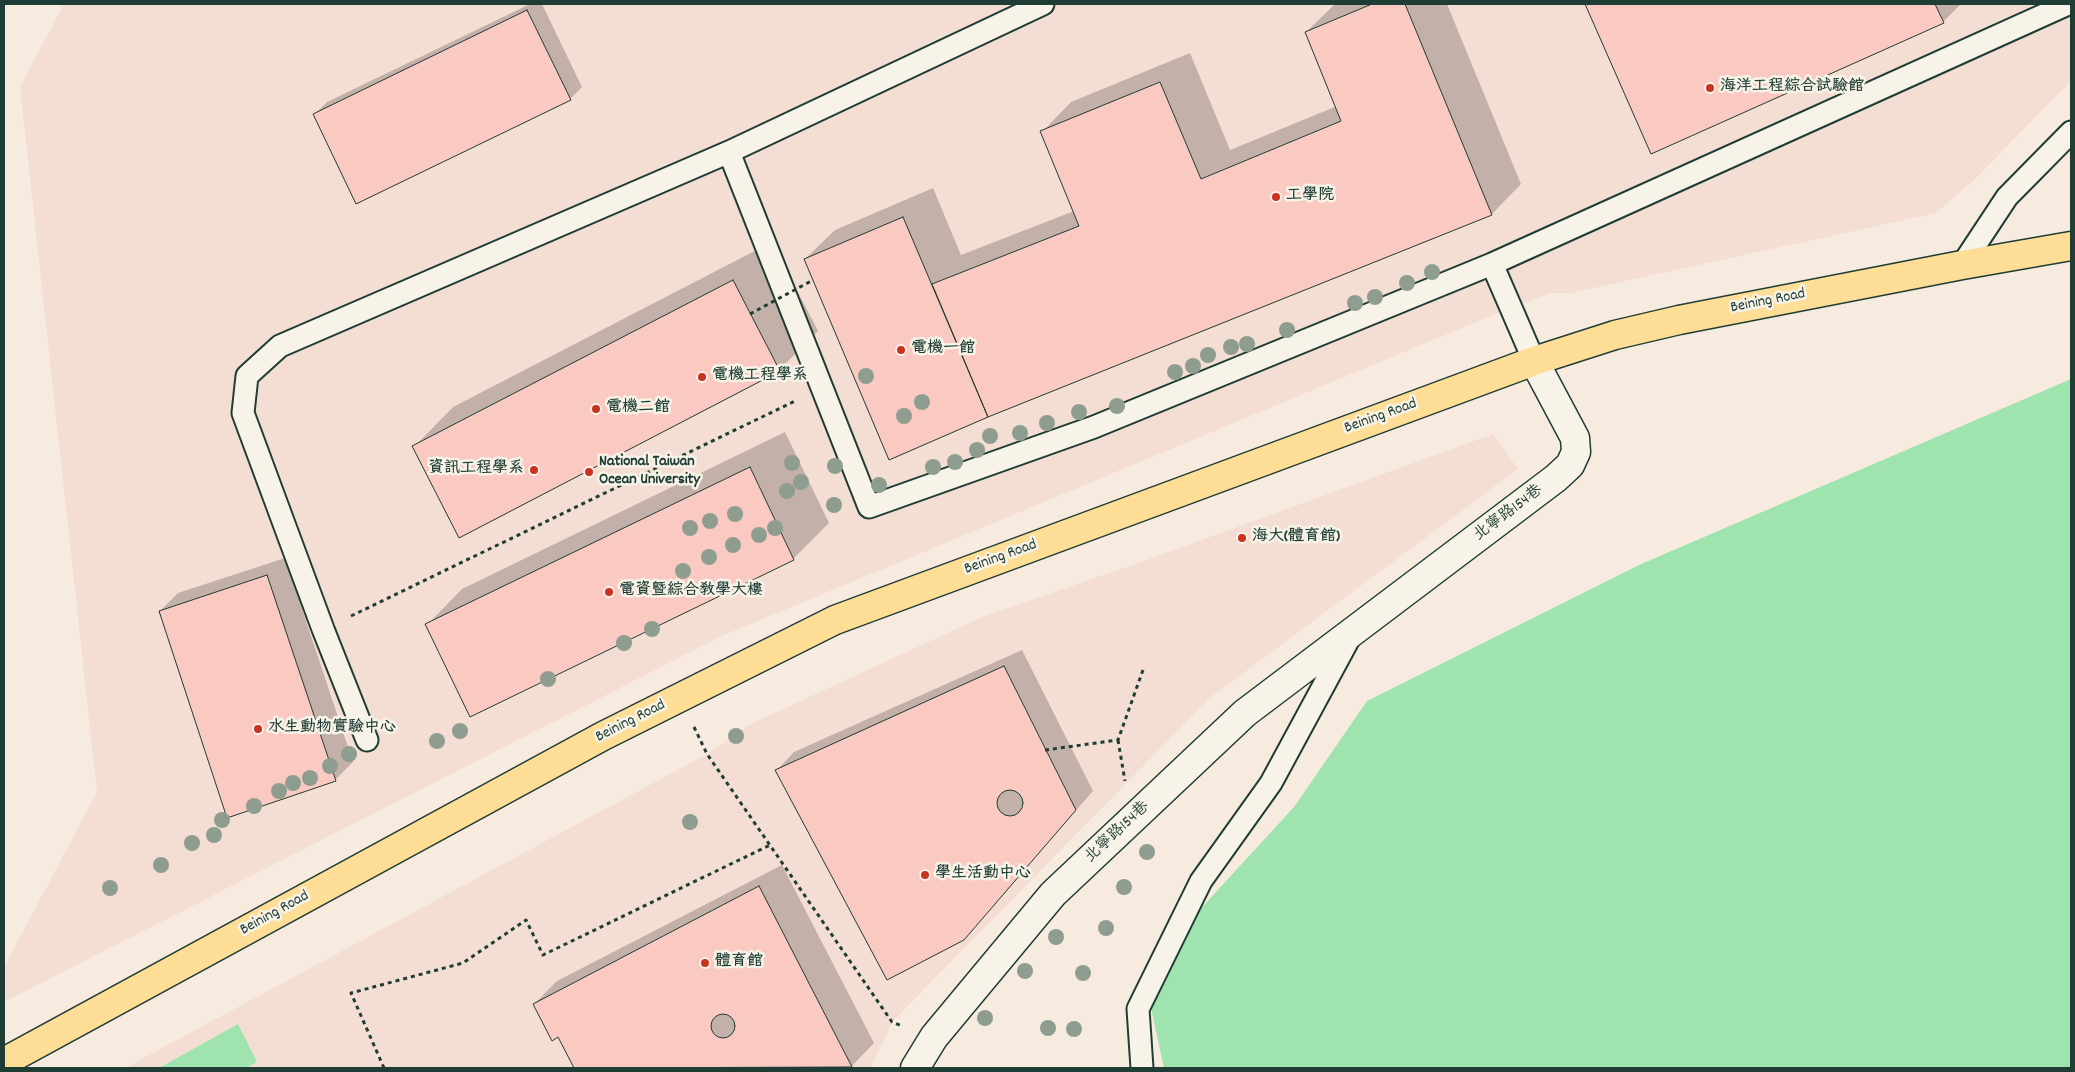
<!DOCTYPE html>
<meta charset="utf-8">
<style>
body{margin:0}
#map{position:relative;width:2075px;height:1072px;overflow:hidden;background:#f7ebe0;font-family:Dekko,sans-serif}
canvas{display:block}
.frame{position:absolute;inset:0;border:5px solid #1f3d34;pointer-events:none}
</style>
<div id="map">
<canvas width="2075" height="1072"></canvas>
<div class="frame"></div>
</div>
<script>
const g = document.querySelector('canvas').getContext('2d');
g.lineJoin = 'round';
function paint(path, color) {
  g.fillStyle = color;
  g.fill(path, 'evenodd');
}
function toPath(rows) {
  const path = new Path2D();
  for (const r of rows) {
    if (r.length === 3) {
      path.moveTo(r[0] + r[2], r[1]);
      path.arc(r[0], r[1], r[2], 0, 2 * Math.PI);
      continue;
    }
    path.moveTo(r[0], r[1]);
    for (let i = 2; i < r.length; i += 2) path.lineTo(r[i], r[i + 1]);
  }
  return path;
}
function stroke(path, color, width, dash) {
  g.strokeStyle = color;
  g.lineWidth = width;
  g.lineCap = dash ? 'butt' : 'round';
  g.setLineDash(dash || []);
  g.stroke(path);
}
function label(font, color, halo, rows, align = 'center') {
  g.font = font + ' Dekko,"LXGW WenKai TC",sans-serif';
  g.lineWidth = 5;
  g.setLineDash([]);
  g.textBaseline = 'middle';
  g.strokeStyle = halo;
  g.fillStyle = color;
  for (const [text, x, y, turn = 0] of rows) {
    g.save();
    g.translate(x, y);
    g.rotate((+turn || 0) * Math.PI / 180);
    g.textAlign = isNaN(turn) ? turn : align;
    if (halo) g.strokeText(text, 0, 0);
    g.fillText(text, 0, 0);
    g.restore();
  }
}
const built = toPath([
 [64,4,2071,4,2071,81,1973,181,1936,213,1571,293,1551,293,1510,308,722,636,4,1002,4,967,97,792,20,87],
 [1493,434,1518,469,1210,698,892,1022,871,1068,125,1068,707,754,751,724,984,616,1130,566]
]);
const green = toPath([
 [2071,379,2071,1068,1164,1068,1151,1008,1182,929,1294,807,1367,701,1639,565],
 [238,1024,257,1062,246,1068,159,1068]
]);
const shadow = toPath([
 [530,4,542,4,582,87,570,99,315,114,327,102],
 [1335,4,1447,4,1521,184,1492,214,987,416,805,259,835,230,933,188,961,255,1074,211,1042,132,1071,102,1190,53,1230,150,1337,106,1306,32],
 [1586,4,1961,4,1943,22,1652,152],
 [772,242,818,331,779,370,414,447,453,407],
 [785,432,829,523,793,559,427,625,462,589],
 [285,558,353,762,335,780,160,611,178,593],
 [1022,650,1093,791,963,939,777,770,794,752],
 [782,865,874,1043,852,1066,847,1068,576,1068,559,1036,534,1004,557,981]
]);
const building = toPath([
 [1372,4,1405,4,1492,215,988,417,932,284,1079,226,1040,131,1160,82,1201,179,1341,121,1305,32,1372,4],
 [1585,4,1935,4,1944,23,1651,154,1585,4],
 [527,10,571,100,356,204,313,114,527,10],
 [903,217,988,417,889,460,804,259,903,217],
 [733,280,780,371,459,538,412,446,733,280],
 [750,467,794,560,470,717,425,624,750,467],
 [267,575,336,781,227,818,159,611,267,575],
 [1004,666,1076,810,964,940,887,980,775,770,1004,666],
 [1010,803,13],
 [759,886,852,1067,574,1068,558,1037,552,1041,533,1004,759,886],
 [723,1026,12]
]);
const path = toPath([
 [351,616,795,401],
 [694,727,707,754,892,1022,902,1026],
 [1118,740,1125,781],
 [1045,750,1118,740,1143,670],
 [384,1068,351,993,463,963,526,920,543,955,770,845]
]);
const service = toPath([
 [729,152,869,507,1094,427,1492,264,2068,4],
 [1492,264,1534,361],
 [1962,265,2007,197,2071,132],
 [367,740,323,629,243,413,247,376,280,346,729,152,1043,4],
 [1142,1068,1138,1009,1201,881,1271,783,1351,635]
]);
const minor = toPath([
 [915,1068,934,1037,1053,894,1245,713,1556,478,1570,465,1576,452,1575,438,1534,361]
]);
const primary = toPath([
 [4,1062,603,736,835,620,1534,361,1615,335,1679,320,1962,265,2071,246]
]);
const pathBridge = toPath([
 [750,314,813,280]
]);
const trees = [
 [1432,272],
 [1407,283],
 [1375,297],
 [1355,303],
 [1287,330],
 [1247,344],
 [1231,347],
 [1208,355],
 [1193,366],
 [1175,372],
 [866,376],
 [922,402],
 [1117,406],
 [1079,412],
 [904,416],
 [1047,423],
 [1020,433],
 [990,436],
 [977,450],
 [955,462],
 [792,463],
 [835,466],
 [933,467],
 [801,482],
 [879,485],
 [787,491],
 [834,505],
 [735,514],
 [710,521],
 [690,528],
 [775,528],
 [759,535],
 [733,545],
 [709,557],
 [683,571],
 [652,629],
 [624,643],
 [548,679],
 [460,731],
 [736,736],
 [437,741],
 [349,754],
 [330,766],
 [310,778],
 [293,783],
 [279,791],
 [254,806],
 [222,820],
 [690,822],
 [214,835],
 [192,843],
 [1147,852],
 [161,865],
 [1124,887],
 [110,888],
 [1106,928],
 [1056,937],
 [1025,971],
 [1083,973],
 [985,1018],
 [1048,1028],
 [1074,1029]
];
const markers = [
 [1710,88,5,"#c8321e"],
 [1276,197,5,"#c8321e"],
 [901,350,5,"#c8321e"],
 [702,377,5,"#c8321e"],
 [596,409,5,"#c8321e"],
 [534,470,5,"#c8321e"],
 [589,472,5,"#c8321e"],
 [1242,538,5,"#c8321e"],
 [609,592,5,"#c8321e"],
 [258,729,5,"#c8321e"],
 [925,875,5,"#c8321e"],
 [705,963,5,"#c8321e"]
];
const poiNames = [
 ["海洋工程綜合試驗館",1720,88],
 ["工學院",1286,197],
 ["電機一館",911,350],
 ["電機工程學系",712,377],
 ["電機二館",606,409],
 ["National Taiwan",599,463],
 ["Ocean University",599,481],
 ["資訊工程學系",524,470,"right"],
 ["海大(體育館)",1252,538],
 ["電資暨綜合教學大樓",619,592],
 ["水生動物實驗中心",268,729],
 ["學生活動中心",935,875],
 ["體育館",715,963]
];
const streetNames = [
 ["Beining Road",1768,302,-11],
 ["Beining Road",1381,417,-20],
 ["北寧路154巷",1509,514,-37],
 ["Beining Road",1001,558,-20],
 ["Beining Road",631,722,-27],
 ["北寧路154巷",1118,833,-43],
 ["Beining Road",275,914,-29]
];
paint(built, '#f4ded4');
paint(green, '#9fe4af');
paint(shadow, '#0003');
paint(building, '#f9c9c2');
stroke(building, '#1f3d34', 1);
stroke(service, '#1f3d34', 25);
stroke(minor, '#1f3d34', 31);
stroke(primary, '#1f3d34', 31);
stroke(path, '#1f3d34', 3, [4, 4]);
stroke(service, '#f7f3e8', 21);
stroke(minor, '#f7f3e8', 28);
stroke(primary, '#fedd96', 28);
stroke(pathBridge, '#1f3d34', 3, [4, 4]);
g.fillStyle = '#8e9d8f';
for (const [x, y] of trees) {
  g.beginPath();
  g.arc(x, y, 8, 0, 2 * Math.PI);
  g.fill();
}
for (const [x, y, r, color] of markers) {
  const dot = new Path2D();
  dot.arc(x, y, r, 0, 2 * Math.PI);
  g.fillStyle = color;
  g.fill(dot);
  stroke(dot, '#f7f3e8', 2);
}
label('bold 16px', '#1f3d34', '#f7f3e8', poiNames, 'left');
label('16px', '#1f3d34', '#f7f3e8', streetNames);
</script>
